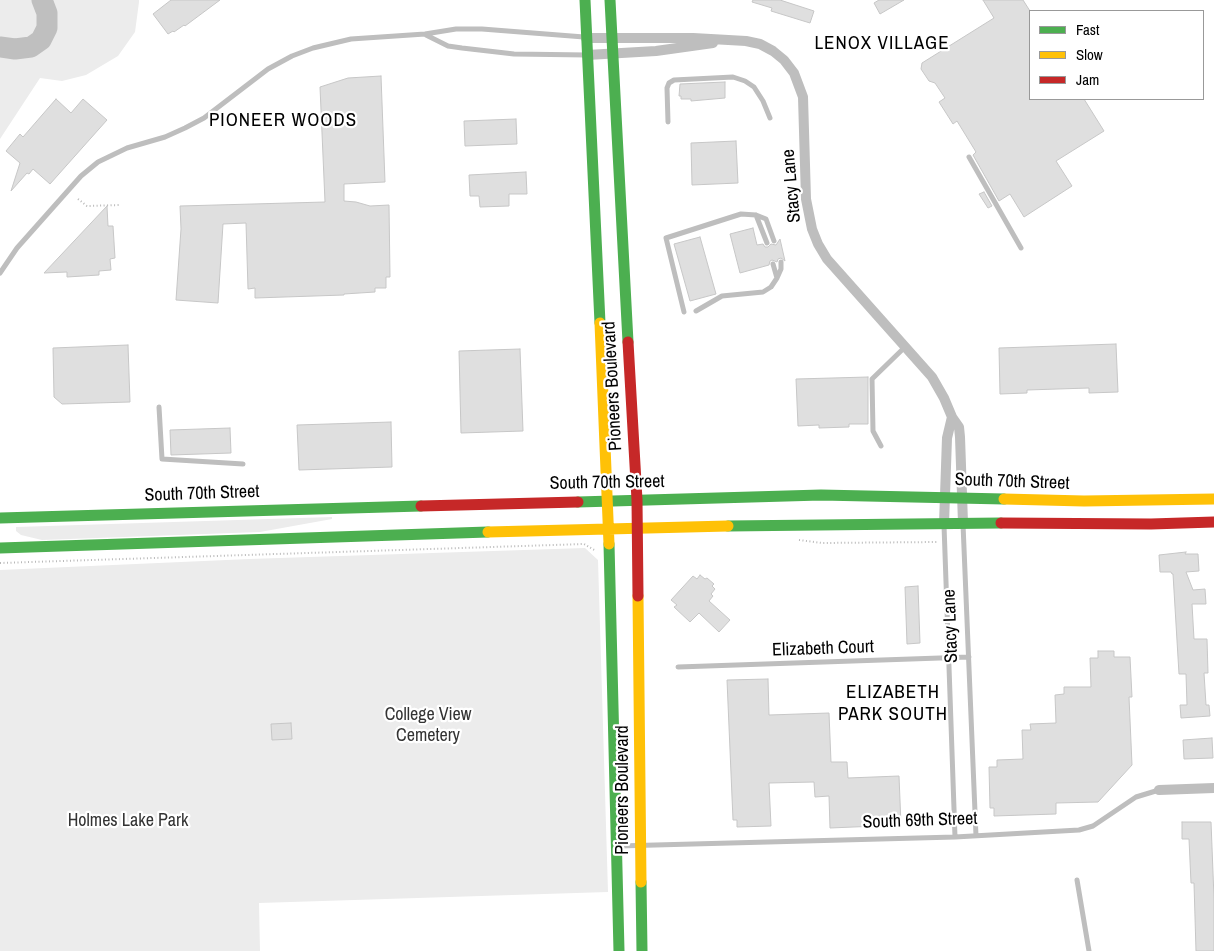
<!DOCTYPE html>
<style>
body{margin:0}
#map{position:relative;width:1214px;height:951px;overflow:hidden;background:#fff;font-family:"Archivo Narrow",sans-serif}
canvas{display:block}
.legend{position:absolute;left:1029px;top:10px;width:175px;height:90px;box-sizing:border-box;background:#fff;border:1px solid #999;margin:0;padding:6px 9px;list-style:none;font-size:15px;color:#000}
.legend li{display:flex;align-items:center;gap:10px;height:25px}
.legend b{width:25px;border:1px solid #999}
</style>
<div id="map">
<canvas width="1214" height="951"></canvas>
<ul class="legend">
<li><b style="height:6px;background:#4caf50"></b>Fast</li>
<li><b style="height:6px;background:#ffc107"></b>Slow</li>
<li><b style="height:6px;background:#c62828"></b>Jam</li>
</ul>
</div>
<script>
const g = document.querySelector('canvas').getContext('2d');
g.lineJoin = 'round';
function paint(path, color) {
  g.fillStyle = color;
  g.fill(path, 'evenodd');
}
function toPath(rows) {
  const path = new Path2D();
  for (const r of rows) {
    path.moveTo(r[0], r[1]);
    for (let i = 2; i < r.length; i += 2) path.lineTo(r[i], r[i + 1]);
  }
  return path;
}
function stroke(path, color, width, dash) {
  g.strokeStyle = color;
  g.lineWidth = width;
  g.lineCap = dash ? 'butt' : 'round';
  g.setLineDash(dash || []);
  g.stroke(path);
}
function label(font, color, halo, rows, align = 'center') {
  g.font = font + ' "Archivo Narrow",sans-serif';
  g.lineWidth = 4.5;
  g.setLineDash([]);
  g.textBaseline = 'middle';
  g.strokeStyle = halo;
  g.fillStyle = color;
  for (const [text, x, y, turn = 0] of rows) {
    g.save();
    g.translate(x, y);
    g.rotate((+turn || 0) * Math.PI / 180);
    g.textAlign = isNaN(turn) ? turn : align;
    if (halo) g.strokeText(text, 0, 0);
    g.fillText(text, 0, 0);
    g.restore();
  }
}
const green = toPath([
 [0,0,139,0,139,2,135,32,118,56,86,75,62,81,40,78,0,139],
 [332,517,332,519,260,532,42,540,21,535,16,531,16,527],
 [585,548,598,560,608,892,259,903,260,951,0,951,0,570,249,559]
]);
const river = toPath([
 [0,47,15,49,31,47,41,40,47,28,47,13,42,0]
]);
const building = toPath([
 [171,0,220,0,185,26,184,25,174,32,173,31,168,34,153,14,171,0],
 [753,0,780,0,814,11,810,23,771,11,772,8,752,2,753,0],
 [879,0,904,0,880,14,874,3,879,0],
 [983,0,1023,0,1030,11,1030,99,1084,99,1104,131,1056,161,1072,186,1024,217,1010,194,999,201,973,155,976,152,957,121,953,124,939,102,945,98,935,83,929,81,921,69,922,63,994,18,983,0],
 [381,76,385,182,344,184,344,201,356,202,370,206,389,205,390,277,386,277,386,288,375,288,375,292,344,294,344,295,255,298,255,288,248,289,246,223,223,224,218,303,176,300,181,229,180,206,325,202,320,87,348,78,381,76],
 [725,82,725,98,691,101,691,99,681,99,681,96,679,96,680,84,725,82],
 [56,99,71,113,83,99,107,120,50,184,33,169,29,174,27,173,11,191,20,163,6,151,20,134,23,137,56,99],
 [516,119,517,144,465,146,464,121,516,119],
 [736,141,738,183,692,185,691,143,736,141],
 [526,172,527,194,509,194,509,206,480,207,479,196,470,196,469,175,526,172],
 [984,192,992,206,988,208,979,194,984,192],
 [107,206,108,226,113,226,115,258,110,259,111,270,99,271,99,275,67,277,67,272,44,273,107,206],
 [753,228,757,245,763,244,765,247,768,247,771,244,776,245,780,239,785,261,781,258,778,259,777,262,772,260,770,261,769,265,740,273,730,234,753,228],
 [700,237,716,294,690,301,674,244,700,237],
 [1116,344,1118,392,1089,393,1089,388,1027,390,1027,393,1000,394,999,348,1116,344],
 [128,345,130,402,62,404,54,397,53,348,128,345],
 [520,349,523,431,461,433,459,351,520,349],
 [868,377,868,424,849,424,849,427,819,428,819,425,798,426,796,379,868,377],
 [391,422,392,467,299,470,297,425,391,422],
 [230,428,231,453,171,455,170,430,230,428],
 [1186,552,1185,554,1198,554,1199,571,1186,572,1193,590,1205,589,1206,604,1192,604,1194,639,1207,639,1208,673,1204,673,1206,705,1209,705,1210,716,1181,718,1180,705,1187,705,1186,674,1179,674,1173,574,1172,574,1171,572,1160,572,1159,555,1186,552],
 [700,575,705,579,707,578,714,584,712,586,715,589,711,594,713,596,709,601,730,620,719,632,699,613,690,622,674,607,677,605,671,600,693,576,697,579,700,575],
 [918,586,920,643,907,644,905,587,918,586],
 [1098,651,1114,651,1114,657,1130,657,1132,697,1129,697,1132,765,1098,802,1056,803,1056,814,994,816,994,808,990,808,989,767,997,767,997,760,1023,759,1022,730,1031,730,1030,724,1056,723,1055,695,1064,694,1064,687,1091,687,1090,658,1098,658,1098,651],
 [768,679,769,715,829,713,831,762,847,762,848,778,899,776,901,825,830,828,829,796,815,797,814,782,769,783,771,826,737,827,737,820,733,820,727,680,768,679],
 [291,723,292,739,272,740,271,724,291,723],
 [1212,738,1213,758,1184,759,1183,740,1212,738],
 [1182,822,1211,822,1214,898,1214,951,1196,951,1194,883,1191,883,1189,839,1182,839,1182,822]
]);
const path = toPath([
 [78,199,87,206,120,205],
 [799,540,822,543,937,542],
 [0,563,584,544,596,551]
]);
const lane = toPath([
 [426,35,448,46,462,48,514,54,587,55],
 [668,122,667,88,669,83,674,80,733,77,745,81,754,87,763,101,770,118],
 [969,157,1021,248],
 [756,215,767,243],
 [773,264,777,278],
 [0,273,17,248,81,176,98,162,127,148,165,137,185,128,204,118,268,69,292,56,313,48,351,39,425,34,456,29,482,29,584,37],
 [696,311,722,296,763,292,771,287,777,278,781,269,781,262],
 [684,312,666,238,741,214,756,215,766,219,774,241],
 [159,407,162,459,243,464],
 [881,446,873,431,872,379,905,347],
 [963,524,976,836],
 [944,525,955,837],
 [678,667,969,657],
 [618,846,955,837,1079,830,1093,826,1136,797,1159,790],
 [1077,880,1089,951]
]);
const street = toPath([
 [586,38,693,38,746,41,760,44,773,51,784,60,794,73,803,97,806,199,812,229,818,244,827,259,932,377,944,398,952,417,959,427,960,437,963,523],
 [587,55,656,51,713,43],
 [944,524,947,438,952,417],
 [1159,790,1214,788]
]);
const fast = toPath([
 [585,0,600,323],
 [610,0,628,342],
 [578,502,821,495,1004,499],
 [0,518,421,506],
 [728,526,1001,523],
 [609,544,619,951],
 [0,548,488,532],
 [641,882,642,951]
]);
const slow = toPath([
 [600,323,609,544],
 [1004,499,1084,501,1214,499],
 [488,532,728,526],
 [638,596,641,882]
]);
const jam = toPath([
 [628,342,637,500,638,596],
 [421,506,578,502],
 [1001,523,1151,524,1214,522]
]);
const streetNames = [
 ["Stacy Lane",792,186,-95],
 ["Pioneers Boulevard",613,386,-93],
 ["South 70th Street",1012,482,2],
 ["South 70th Street",607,483,-1],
 ["South 70th Street",202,494,-2],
 ["Stacy Lane",951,626,-92],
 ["Elizabeth Court",823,649,-2],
 ["Pioneers Boulevard",623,790,-90],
 ["South 69th Street",920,821,-2]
];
const parkNames = [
 ["College View",428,715],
 ["Cemetery",428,736],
 ["Holmes Lake Park",128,821]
];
const neighbourhoodNames = [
 ["LENOX VILLAGE",882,44],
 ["PIONEER WOODS",283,121],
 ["ELIZABETH",893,693],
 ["PARK SOUTH",893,715]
];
paint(green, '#ececec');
stroke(river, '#bfbfbf', 21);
paint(building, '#dfdfdf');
stroke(building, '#c7c7c7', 1);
stroke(path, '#b9b9b9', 2, [1, 2.5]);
stroke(lane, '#bebebe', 5);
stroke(street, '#bebebe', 10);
stroke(fast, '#4caf50', 11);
stroke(slow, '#ffc107', 11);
stroke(jam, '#c62828', 11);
label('18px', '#000', '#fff', streetNames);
label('18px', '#333', '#fff', parkNames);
g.letterSpacing = '1px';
label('19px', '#000', '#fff', neighbourhoodNames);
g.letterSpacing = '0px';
</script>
